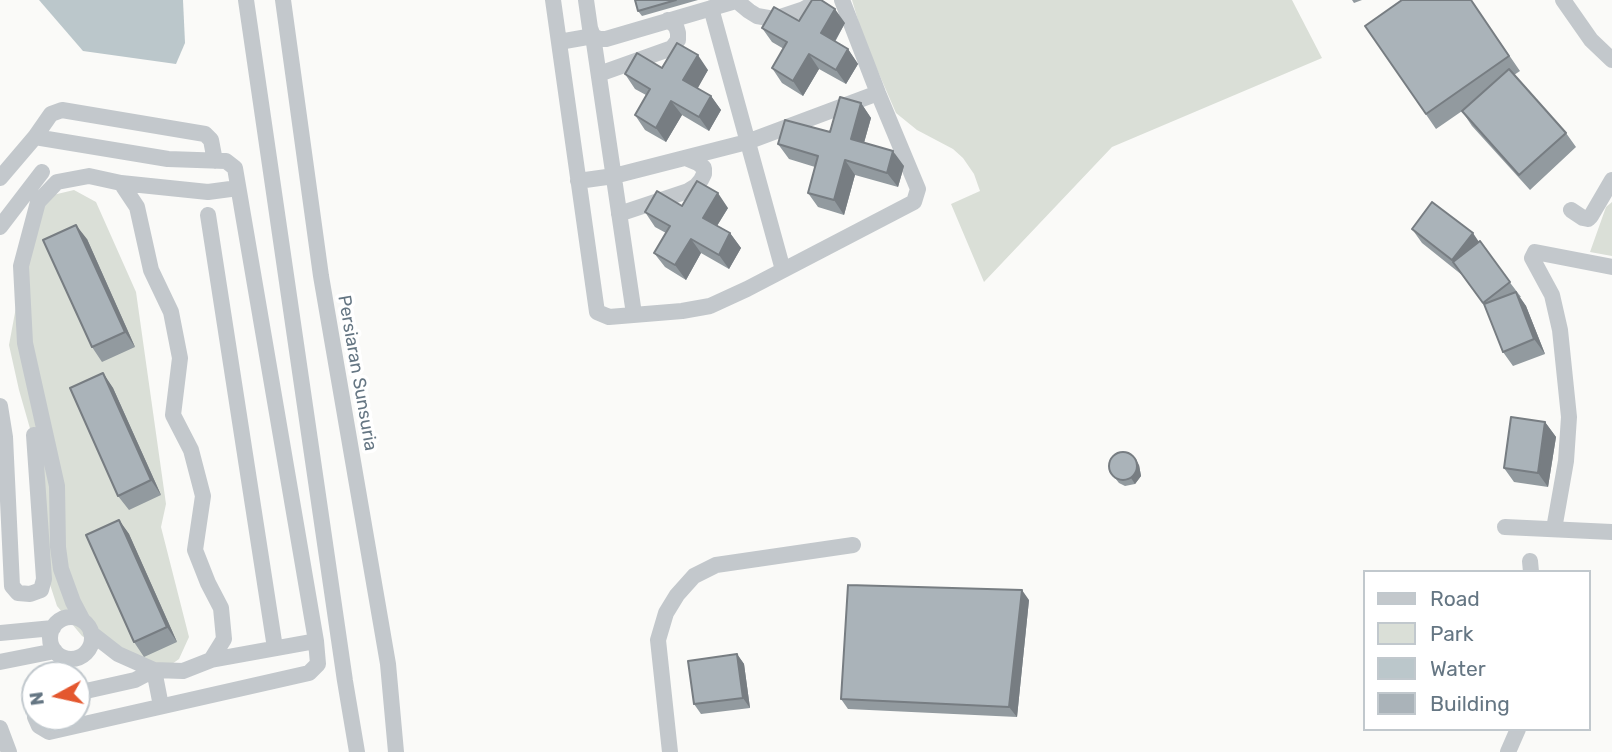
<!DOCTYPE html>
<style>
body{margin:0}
#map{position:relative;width:1612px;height:752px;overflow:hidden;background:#fafaf8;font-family:Rubik,sans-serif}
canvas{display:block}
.legend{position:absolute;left:1363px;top:570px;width:228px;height:161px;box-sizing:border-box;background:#fff;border:2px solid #c1c8cd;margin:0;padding:9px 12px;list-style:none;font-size:21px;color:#657683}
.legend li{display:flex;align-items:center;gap:14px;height:35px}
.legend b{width:35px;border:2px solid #c1c8cd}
.north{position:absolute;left:21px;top:661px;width:70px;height:70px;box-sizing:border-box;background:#fff;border:2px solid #c1c8cd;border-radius:50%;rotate:262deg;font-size:19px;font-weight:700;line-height:28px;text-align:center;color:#657683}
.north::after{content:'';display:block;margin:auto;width:24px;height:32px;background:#e4572e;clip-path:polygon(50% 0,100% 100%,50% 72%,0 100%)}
</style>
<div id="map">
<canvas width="1612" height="752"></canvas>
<ul class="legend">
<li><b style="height:9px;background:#c3c8cc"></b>Road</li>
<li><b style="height:19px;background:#dadfd7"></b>Park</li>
<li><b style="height:19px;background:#bbc7cb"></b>Water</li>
<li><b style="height:19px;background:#aab3b9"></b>Building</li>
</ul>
<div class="north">N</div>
</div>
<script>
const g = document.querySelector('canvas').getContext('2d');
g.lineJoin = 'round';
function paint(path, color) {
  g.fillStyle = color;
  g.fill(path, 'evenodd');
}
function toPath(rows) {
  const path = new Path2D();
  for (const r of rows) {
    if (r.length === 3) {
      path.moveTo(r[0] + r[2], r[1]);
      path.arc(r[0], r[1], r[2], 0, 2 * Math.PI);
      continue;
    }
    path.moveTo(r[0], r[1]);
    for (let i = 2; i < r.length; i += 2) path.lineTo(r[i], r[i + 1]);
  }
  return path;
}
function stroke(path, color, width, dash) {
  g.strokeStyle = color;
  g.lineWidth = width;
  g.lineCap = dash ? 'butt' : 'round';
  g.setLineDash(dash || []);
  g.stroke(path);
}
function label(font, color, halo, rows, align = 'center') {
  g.font = font + ' Rubik,sans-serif';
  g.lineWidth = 7;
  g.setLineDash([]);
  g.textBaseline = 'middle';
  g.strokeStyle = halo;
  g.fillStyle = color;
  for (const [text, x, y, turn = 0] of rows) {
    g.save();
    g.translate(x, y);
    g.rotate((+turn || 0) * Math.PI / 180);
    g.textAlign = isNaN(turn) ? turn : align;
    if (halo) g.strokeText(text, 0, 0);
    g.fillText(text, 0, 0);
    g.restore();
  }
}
const green = toPath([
 [852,0,1292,0,1322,58,1112,147,984,282,951,204,980,191,974,174,963,158,953,149,917,130,896,113,863,37],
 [74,190,96,202,136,292,166,504,161,527,189,637,179,659,165,669,144,673,82,636,57,606,41,557,45,481,19,390,9,345,36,199],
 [1612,202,1612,256,1590,252,1606,207]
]);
const water = toPath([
 [39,0,183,0,185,43,176,64,83,51]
]);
const minor = toPath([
 [246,0,345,681,357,752],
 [283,0,321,276,388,664,396,752],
 [553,0,597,312,609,317,682,311,710,306,747,289,914,202,918,189,878,93,842,0],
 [586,0,590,28,593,36,599,39,606,39,739,0],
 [1563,0,1591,40,1612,60],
 [737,1,749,11,757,16,774,19,804,9,811,5,813,0],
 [711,8,783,270],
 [559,42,593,36,634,314],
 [599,74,672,48,678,40,678,33,676,26,668,20],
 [35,137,168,159,226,161,235,168,316,641,318,664,309,673,49,732,39,726,35,717],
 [0,178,35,137,51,114,62,110,205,134,211,140,215,161],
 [578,181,614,176,747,142,878,93],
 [121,183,208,192,238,188],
 [1571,210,1583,218,1588,219,1591,216,1612,180],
 [619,214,688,191,696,186,701,180,704,174,704,168,698,163,686,158],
 [208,215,275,648],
 [0,227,42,172],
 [0,406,5,437,12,586,18,593,30,594,41,590,44,579,34,435],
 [1505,527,1612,532],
 [1554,529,1566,461,1569,417,1560,330,1552,295,1532,258,1535,252,1612,267],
 [1530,561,1531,572],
 [71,638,21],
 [83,621,73,602,61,569,58,547,57,486,25,343,21,266,38,202,57,182,89,176,121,183,137,207,151,270,171,312,180,358,173,415,191,450,203,496,195,550,208,583,221,608,224,639,211,660,183,671,154,670,118,654,91,633],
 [0,633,53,628],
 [211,660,316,641],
 [0,662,55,651],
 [77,693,135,680,154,670,161,706],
 [0,728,9,752],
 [670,752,658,640,666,613,677,595,694,576,716,565,853,545],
 [1508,752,1518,729]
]);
const wall = toPath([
 [635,0,698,0,642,16,638,11],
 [1352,0,1362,0,1354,3],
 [1471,0,1520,71,1514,75,1566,133,1576,147,1530,190,1472,126,1462,111,1465,109,1436,129,1365,26],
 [799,21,845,23,835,42,848,49,858,64,846,84,819,69,803,96,782,83,772,68,784,49,772,42,762,28],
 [662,68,708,70,697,88,711,96,721,110,709,131,682,115,666,142,645,130,635,115,646,95,635,89,625,74],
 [861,103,871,118,864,143,904,166,898,187,855,175,844,215,818,207,808,193,815,167,789,159,778,144,830,132],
 [682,206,728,208,717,226,730,233,741,248,729,269,701,253,686,280,665,267,654,253,666,233,655,227,645,212],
 [1412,229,1479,242,1521,297,1520,297,1526,306,1545,354,1513,366,1503,352,1485,306,1462,275,1422,243],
 [87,239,135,347,102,362,92,347],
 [103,373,113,388,161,495,129,510,118,496],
 [1545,422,1556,437,1548,487,1514,482,1504,468],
 [1139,465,1141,476,1135,484,1125,486,1119,483,1111,473],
 [119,520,129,534,177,642,144,657,134,642],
 [1029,600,1017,717,848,709,841,699],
 [737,654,744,664,750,708,701,714,694,704]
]);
const shadedWall = toPath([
 [835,9,845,23,831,48,821,33],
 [848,49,858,64,846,84,836,70],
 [809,54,819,69,803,96,793,81],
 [698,55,708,70,694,95,683,80],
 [711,96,721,110,709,131,699,117],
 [671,101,682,115,666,142,656,128],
 [861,103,871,118,861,153,851,139],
 [893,151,904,166,898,187,887,173],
 [845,160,855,175,844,215,834,200],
 [718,193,728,208,713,232,703,218],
 [76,225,87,239,135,347,125,332],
 [730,233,741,248,729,269,719,255],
 [1473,233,1483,248,1462,274,1452,260],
 [691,239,701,253,686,280,675,265],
 [1516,292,1526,306,1545,354,1534,339],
 [103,373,113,388,161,495,151,480],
 [1545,422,1556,437,1548,487,1538,473],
 [1136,459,1139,465,1141,476,1135,484,1131,478],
 [119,520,129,534,177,642,167,627],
 [1022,590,1029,600,1017,717,1009,707],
 [737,654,744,664,750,708,743,698]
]);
const building = toPath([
 [635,0,676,0,638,11,635,0],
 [812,0,821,0,835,9,821,33,848,49,836,70,809,54,793,81,772,68,787,42,762,28,774,7,799,21,812,0],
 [1402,0,1471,0,1509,56,1426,114,1365,26,1402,0],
 [677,43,698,55,683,80,711,96,699,117,671,101,656,128,635,115,650,89,625,74,637,53,662,68,677,43],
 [1509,69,1566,133,1519,175,1462,111,1509,69],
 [840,97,861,103,851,139,893,151,887,173,845,160,834,200,808,193,818,156,778,144,785,120,830,132,840,97],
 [697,181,718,193,703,218,730,233,719,255,691,239,675,265,654,253,670,226,645,212,657,191,682,206,697,181],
 [1432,202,1473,233,1452,260,1412,229,1432,202],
 [76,225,125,332,92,347,43,240,76,225],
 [1480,241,1510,282,1483,303,1453,262,1480,241],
 [1516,292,1534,339,1503,352,1484,304,1516,292],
 [103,373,151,480,118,496,70,388,103,373],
 [1511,417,1545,422,1538,473,1504,468,1511,417],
 [1123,466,14],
 [119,520,167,627,134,642,86,535,119,520],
 [848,585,1022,590,1009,707,841,699,848,585],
 [737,654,743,698,694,704,688,661,737,654]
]);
const streetNames = [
 ["Persiaran Sunsuria",357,373,80]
];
paint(green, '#dadfd7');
paint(water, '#bbc7cb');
stroke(minor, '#c3c8cc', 16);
paint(wall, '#929a9f');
paint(shadedWall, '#777d82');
paint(building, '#aab3b9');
stroke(building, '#777d82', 2);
label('18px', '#657683', '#fff', streetNames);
</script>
